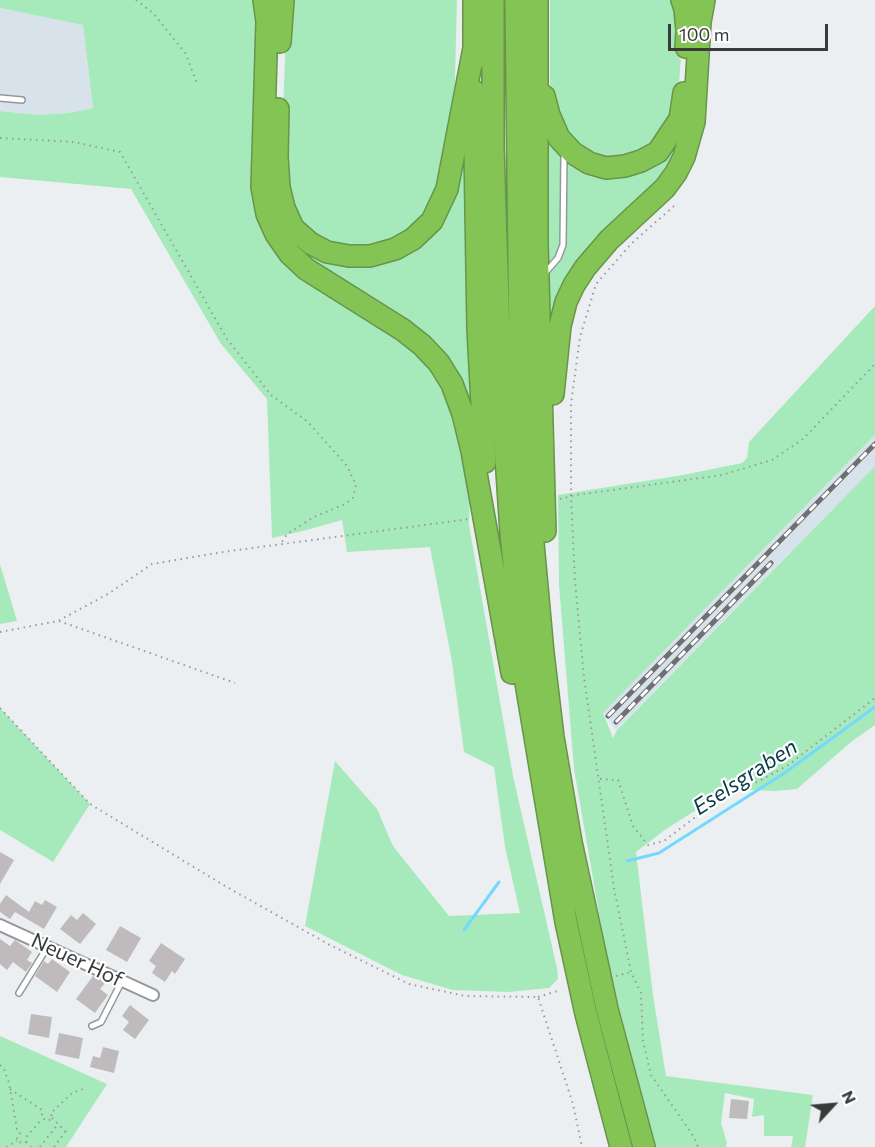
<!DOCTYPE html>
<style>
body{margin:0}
#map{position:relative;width:875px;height:1147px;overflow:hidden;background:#eceff1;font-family:Commissioner,sans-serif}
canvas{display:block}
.north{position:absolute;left:803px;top:1075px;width:60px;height:60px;-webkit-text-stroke:4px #fff;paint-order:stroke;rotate:64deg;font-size:16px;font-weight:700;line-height:24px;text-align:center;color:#393b3b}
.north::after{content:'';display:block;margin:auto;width:21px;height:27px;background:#393b3b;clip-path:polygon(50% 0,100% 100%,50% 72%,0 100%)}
.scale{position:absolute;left:668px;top:24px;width:160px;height:27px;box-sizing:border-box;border:3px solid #393b3b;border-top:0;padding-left:8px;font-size:18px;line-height:21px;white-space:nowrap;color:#393b3b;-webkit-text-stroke:4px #fff;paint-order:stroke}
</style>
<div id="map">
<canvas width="875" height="1147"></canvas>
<div class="north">N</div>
<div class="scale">100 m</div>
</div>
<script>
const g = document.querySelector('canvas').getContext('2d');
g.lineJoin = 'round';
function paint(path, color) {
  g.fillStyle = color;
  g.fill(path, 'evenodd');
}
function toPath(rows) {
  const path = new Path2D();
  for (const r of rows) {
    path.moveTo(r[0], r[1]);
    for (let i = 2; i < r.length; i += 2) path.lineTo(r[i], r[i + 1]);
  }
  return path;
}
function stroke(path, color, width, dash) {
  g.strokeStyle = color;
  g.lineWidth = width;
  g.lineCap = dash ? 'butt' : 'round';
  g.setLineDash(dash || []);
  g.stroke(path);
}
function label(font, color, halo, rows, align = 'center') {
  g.font = font + ' Commissioner,sans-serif';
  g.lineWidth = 4.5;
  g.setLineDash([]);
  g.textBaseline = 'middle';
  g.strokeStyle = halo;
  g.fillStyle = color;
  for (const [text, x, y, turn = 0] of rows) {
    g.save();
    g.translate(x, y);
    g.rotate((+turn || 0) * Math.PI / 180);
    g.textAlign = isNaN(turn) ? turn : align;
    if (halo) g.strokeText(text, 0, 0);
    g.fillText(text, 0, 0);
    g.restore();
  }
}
const built = toPath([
 [0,8,83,25,93,108,68,113,39,115,0,111],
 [875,435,875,466,616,730,603,713]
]);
const green = toPath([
 [0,0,258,0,298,241,406,254,461,158,466,156,473,407,469,525,513,776,557,968,558,979,549,988,509,992,453,990,402,975,305,926,335,761,377,809,393,846,449,916,520,913,505,847,494,767,464,752,452,662,430,547,347,552,342,520,307,530,272,538,267,399,221,344,131,189,0,177,0,111,39,115,68,113,93,108,83,25,0,8],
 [290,0,457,0,454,119,441,188,419,227,378,247,336,248,297,225,281,162,286,32],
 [550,0,676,0,681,55,679,85,673,112,658,141,622,160,598,158,580,147,566,134,554,112,550,84],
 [684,122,677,155,554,326,549,318,548,126,611,175],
 [875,306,875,435,603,713,613,738,617,730,875,466,875,725,851,742,797,789,774,791,730,789,666,829,636,852,653,995,666,1076,813,1095,805,1147,791,1147,793,1136,764,1136,764,1115,752,1117,754,1099,725,1093,721,1123,727,1143,726,1147,656,1147,609,971,574,769,559,585,558,495,683,475,742,463,747,458,749,442],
 [0,564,17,621,0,624],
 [0,708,90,804,53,862,0,830],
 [0,1036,107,1084,66,1147,0,1147]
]);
const stream = toPath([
 [627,861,659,853,786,772,875,707],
 [464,930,499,882]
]);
const building = toPath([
 [0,852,14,860,0,884],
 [6,895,29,912,35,901,42,905,45,900,57,907,44,929,15,912,10,919,0,912,0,904],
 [83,913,96,924,80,944,60,929,71,915,77,920],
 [120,926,141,938,127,962,106,950],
 [0,939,10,946,15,940,32,952,27,960,32,963,26,972,13,962,7,970,0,964],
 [161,943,185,959,175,974,172,971,165,982,152,973,156,966,149,961],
 [52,959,70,972,57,992,35,976,44,961,48,964],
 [93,976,106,982,100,989,108,995,95,1013,76,999],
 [130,1005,149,1020,135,1039,123,1030,129,1022,122,1016],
 [31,1014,52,1017,49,1038,28,1034],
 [59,1033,83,1038,79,1059,55,1054],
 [103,1047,119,1051,114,1073,90,1067,93,1056,100,1058],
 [731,1099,749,1101,747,1119,729,1118]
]);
const path = toPath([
 [136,0,153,13,186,54,197,84],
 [0,138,74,142,120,152,227,339,271,395,308,422,347,466,356,485,353,498,345,504,314,517,287,534,280,545],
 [674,206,632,243,596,284,580,337,571,404,571,496,575,582,584,677,614,888,631,972,641,993,643,1041,651,1075,694,1137,698,1147],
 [560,499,576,495,722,475,772,460,803,439,875,364],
 [59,621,235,683],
 [0,632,58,621,108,594,152,564,223,552,469,519],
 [0,708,90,804,225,886,330,945,409,984,465,996,538,997,573,1104,582,1147],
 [600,779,618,780,633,826,648,845,664,841,706,809,787,766,875,698],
 [616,976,631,972],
 [538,997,561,990],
 [0,1065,4,1069,9,1083,17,1129,20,1133,17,1137,17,1141,22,1143,26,1142,27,1136,42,1119],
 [10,1089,42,1110,42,1118,48,1121,52,1118,51,1113,72,1093,83,1089],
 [52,1118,69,1135],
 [26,1142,31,1147],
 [6,1147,17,1141],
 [40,1147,58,1124],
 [54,1147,65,1132]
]);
const lane = toPath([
 [0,98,22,100],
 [545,273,558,258,563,245,564,153],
 [19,993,48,946],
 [92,1026,101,1022,122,981]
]);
const street = toPath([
 [0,925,153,995]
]);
const highway = toPath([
 [264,0,267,21,262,187,267,214,276,234,290,254,306,269,403,330,422,345,439,363,452,384,463,414,472,451,512,673],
 [493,0,493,147,500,365,511,533,526,683,566,922,586,1014,621,1147],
 [516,0,520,347,525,455,543,653,553,737,571,842,607,1009,644,1147],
 [537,0,537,243,545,531],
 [682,0,685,9,687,30,686,47],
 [280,42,283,0],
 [474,60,474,0],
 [474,91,478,329,485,462],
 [544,96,549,115,559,138,573,153,589,163,606,168,625,166,641,161,658,152,680,119,684,93],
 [278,109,277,157,279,187,284,208,293,228,310,243,327,252,349,256,370,256,395,249,413,239,432,221,447,189,474,48],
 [553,394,560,326,566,302,574,285,585,268,609,240,665,188,676,173,684,157,694,122,700,22,704,0]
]);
const rail = toPath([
 [608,716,875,444],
 [616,722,771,563]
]);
const streetNames = [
 ["Neuer Hof",77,960,25]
];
const waterNames = [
 ["Eselsgraben",745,777,-33]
];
paint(built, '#d8e2ea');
paint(green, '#a6eabc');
stroke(stream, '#74d9fd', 3);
paint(building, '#bfbbbd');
stroke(lane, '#95989a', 8);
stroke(street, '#95989a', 14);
stroke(highway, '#69944b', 24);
stroke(path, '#989a9c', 2, [1.5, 4.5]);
stroke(lane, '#fff', 5);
stroke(street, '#fff', 10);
stroke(highway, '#83c454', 21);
stroke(rail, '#6e7071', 5);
stroke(rail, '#fff', 3, [9]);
label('21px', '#393b3b', '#fff', streetNames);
label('italic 22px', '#0b3a49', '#fff', waterNames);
</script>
